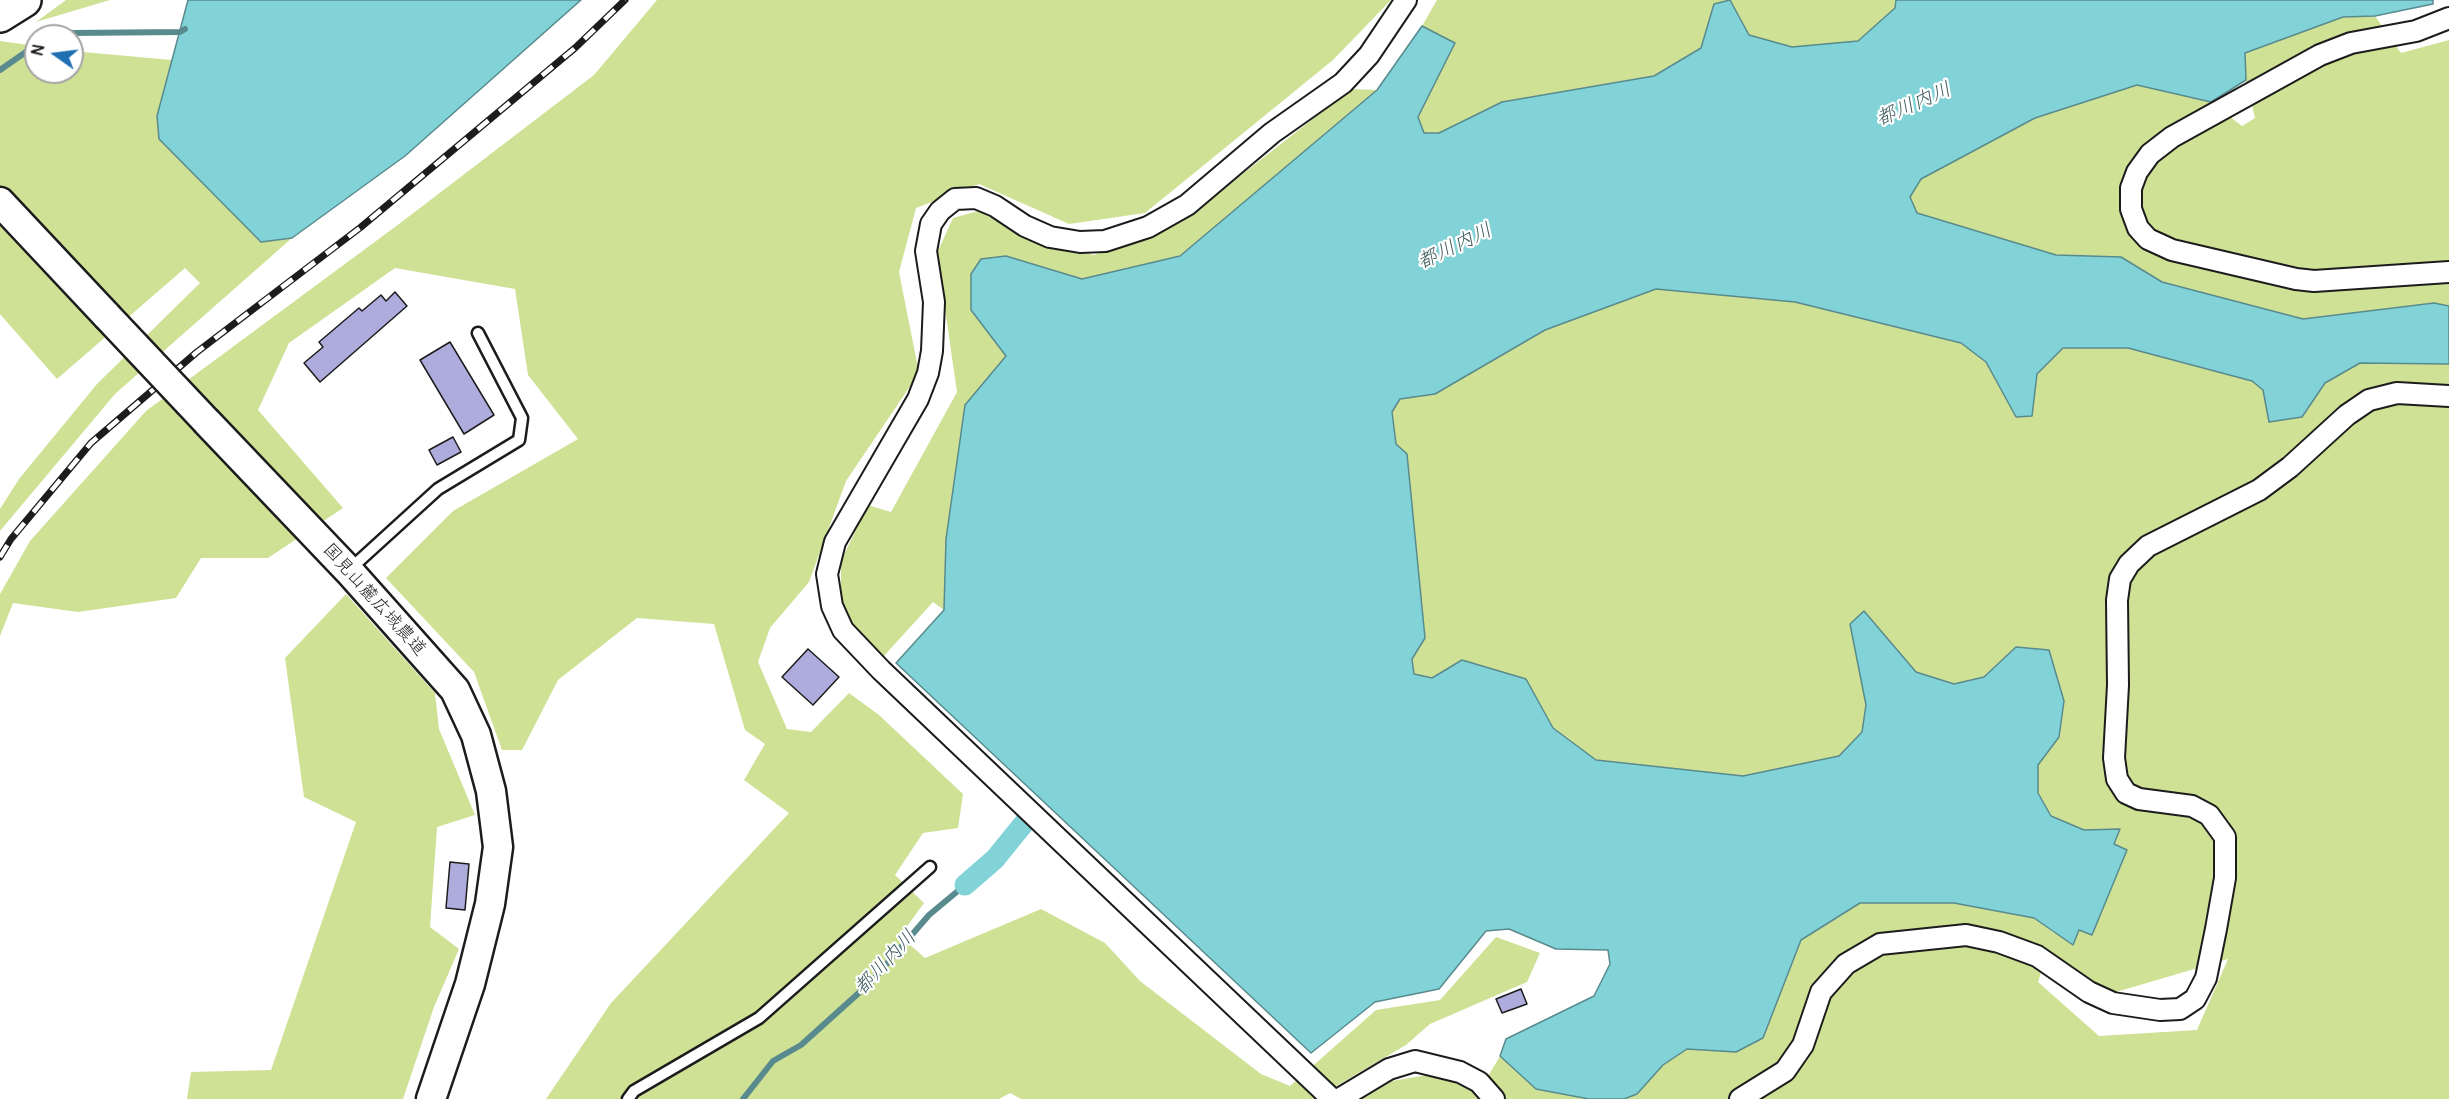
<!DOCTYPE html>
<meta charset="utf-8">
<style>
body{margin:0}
#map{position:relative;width:2449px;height:1099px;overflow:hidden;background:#fff;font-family:Pangolin,sans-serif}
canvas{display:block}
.north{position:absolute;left:24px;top:24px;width:60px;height:60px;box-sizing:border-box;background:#fff;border:2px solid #a4a4a4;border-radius:50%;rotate:284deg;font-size:16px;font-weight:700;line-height:24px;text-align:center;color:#1c1c1c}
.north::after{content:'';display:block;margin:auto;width:21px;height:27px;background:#1f6fb2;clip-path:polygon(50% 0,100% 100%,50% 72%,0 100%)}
</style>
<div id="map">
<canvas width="2449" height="1099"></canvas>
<div class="north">N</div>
</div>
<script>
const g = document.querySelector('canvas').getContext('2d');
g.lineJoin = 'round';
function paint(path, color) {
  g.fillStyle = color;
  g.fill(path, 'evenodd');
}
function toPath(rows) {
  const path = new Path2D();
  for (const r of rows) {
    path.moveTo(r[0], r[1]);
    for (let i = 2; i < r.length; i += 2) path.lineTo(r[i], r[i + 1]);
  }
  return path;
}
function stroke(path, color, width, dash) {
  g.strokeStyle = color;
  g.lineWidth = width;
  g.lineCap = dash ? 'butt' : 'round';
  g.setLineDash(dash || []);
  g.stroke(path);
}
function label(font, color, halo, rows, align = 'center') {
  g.font = font + ' Pangolin,"Klee One",sans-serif';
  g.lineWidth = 4.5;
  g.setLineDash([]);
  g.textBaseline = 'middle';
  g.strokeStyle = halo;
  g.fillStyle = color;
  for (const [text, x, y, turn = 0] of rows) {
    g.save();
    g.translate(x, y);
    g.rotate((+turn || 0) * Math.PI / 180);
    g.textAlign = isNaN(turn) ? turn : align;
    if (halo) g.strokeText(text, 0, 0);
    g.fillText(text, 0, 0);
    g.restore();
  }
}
const green = toPath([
 [66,0,110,0,36,22],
 [657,0,1391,0,1333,60,1145,213,1069,224,979,184,916,208,899,272,919,373,846,481,809,582,770,628,758,662,787,729,811,732,849,693,879,715,963,794,958,828,923,833,895,875,924,903,900,936,925,958,1041,909,1105,943,1140,981,1261,1074,1290,1086,1376,1010,1440,1000,1496,937,1540,953,1527,982,1430,1024,1406,1045,1314,1099,1021,1099,1010,1093,999,1099,546,1099,611,1003,789,813,744,780,765,744,745,730,714,624,637,618,558,680,522,750,502,750,474,672,386,578,453,511,578,439,528,375,515,289,395,268,289,343,258,410,343,508,268,558,201,558,176,598,78,612,13,603,0,636,0,594,30,541,146,411,399,224,594,75],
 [1437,0,1896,0,1895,8,1858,41,1792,47,1749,35,1730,1,1714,5,1701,48,1653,76,1502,102,1439,133,1424,134,1418,117,1455,43,1422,26],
 [2375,16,2401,53,2449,40,2449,306,2434,303,2303,319,2162,282,2121,257,2056,255,1917,213,1910,197,1921,179,2034,118,2137,85,2211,102,2242,126,2255,118,2246,80,2245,53,2333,18],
 [0,41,36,46,36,72,72,72,72,51,172,60,157,116,261,242,292,238,115,394,0,531,0,509,19,479,97,384,200,283,185,268,57,379,0,314],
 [1351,89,1378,90,1180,256,1082,279,1006,256,971,310,1006,356,965,405,946,539,944,610,933,602,883,657,841,612,841,561,868,505,891,512,957,392,937,253,953,218,978,211,1038,243,1094,255,1180,223],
 [1656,289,1795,302,1961,343,1986,362,2017,417,2032,416,2037,374,2063,348,2128,348,2253,381,2263,390,2269,421,2302,417,2325,383,2360,363,2449,364,2449,1099,1624,1099,1637,1094,1663,1064,1687,1049,1736,1052,1763,1038,1801,940,1860,903,1954,903,2034,918,2054,933,2079,929,2093,935,2113,844,2119,829,2084,830,2051,816,2038,792,2038,765,2059,737,2016,647,1984,677,1954,684,1916,672,1864,612,1850,624,1866,705,1862,732,1839,756,1743,776,1596,760,1553,728,1525,679,1462,660,1432,678,1414,674,1392,412,1400,399,1435,394,1545,330],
 [2047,954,2113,993,2228,959,2197,1030,2099,1036,2038,982],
 [346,594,435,693,439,729,475,815,437,827,430,927,459,949,434,1007,403,1099,187,1099,191,1072,271,1070,356,822,304,797,285,658],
 [1500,1056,1536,1089,1589,1099,1362,1099,1392,1081,1439,1073,1483,1085]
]);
const water = toPath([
 [188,0,581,0,405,156,292,238,261,242,159,139,157,116,188,0],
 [1730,0,1749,35,1792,47,1858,41,1895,8,1896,0,2433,0,2433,4,2375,16,2343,17,2245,53,2246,80,2211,102,2137,85,2035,118,1921,179,1910,197,1917,213,2056,255,2121,257,2162,282,2303,319,2434,303,2449,306,2449,364,2360,363,2325,383,2302,417,2269,422,2263,390,2252,381,2128,348,2063,348,2037,374,2032,416,2016,417,1986,362,1961,343,1795,302,1656,289,1545,330,1435,394,1400,399,1392,412,1396,444,1407,454,1425,638,1412,659,1414,674,1432,678,1462,660,1526,679,1553,728,1596,760,1743,776,1839,756,1862,732,1866,705,1850,624,1864,611,1916,672,1954,684,1984,677,2016,647,2049,650,2064,701,2059,737,2038,765,2038,793,2051,816,2084,830,2120,829,2114,844,2127,850,2092,935,2079,930,2073,945,2034,918,1954,903,1860,903,1801,940,1763,1038,1736,1052,1687,1049,1663,1065,1637,1094,1624,1099,1589,1099,1536,1089,1500,1056,1506,1039,1594,996,1610,964,1608,950,1556,949,1509,929,1486,931,1439,989,1375,1002,1311,1053,896,663,944,610,946,539,965,405,1006,356,971,310,971,274,981,259,1006,256,1082,279,1180,256,1377,90,1422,26,1455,43,1418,117,1424,133,1439,133,1502,102,1654,76,1701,48,1714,4,1730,0]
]);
const stream = toPath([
 [61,36,72,33,180,32,185,29],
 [0,70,36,45],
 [743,1099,773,1061,801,1045,871,982,929,915,965,885]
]);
const canal = toPath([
 [965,885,995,859,1025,822]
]);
const building = toPath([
 [395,292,407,306,320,382,304,363,323,347,319,342,359,308,362,311,381,295,386,301,395,292],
 [450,342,494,415,464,434,420,360,450,342],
 [453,437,461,452,437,465,429,450,453,437],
 [808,649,839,677,813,705,782,677,808,649],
 [450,862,469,864,465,910,446,908,450,862],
 [1521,989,1527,1004,1502,1013,1496,999,1521,989]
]);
const lane = toPath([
 [349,570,438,489,519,440,522,418,478,333],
 [628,1099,634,1091,759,1018,930,867]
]);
const street = toPath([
 [2449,18,2416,31,2351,43,2320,55,2172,137,2150,154,2137,172,2131,188,2131,209,2138,228,2148,239,2172,250,2296,279,2314,281,2449,272],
 [1332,1099,881,670,843,630,832,606,827,574,835,542,918,399,928,373,932,351,934,302,926,251,931,224,940,211,955,199,976,198,995,206,1025,226,1050,237,1080,242,1105,241,1148,227,1187,205,1272,133,1343,83,1369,55,1406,0],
 [1339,1099,1389,1069,1415,1061,1460,1072,1479,1082,1494,1099],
 [1740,1099,1785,1071,1803,1045,1821,992,1846,964,1880,944,1966,935,1999,942,2037,956,2089,992,2113,1003,2160,1010,2180,1009,2195,999,2206,978,2216,929,2225,878,2225,837,2209,815,2192,806,2139,799,2126,793,2117,779,2114,758,2118,685,2117,600,2120,579,2129,564,2148,546,2259,490,2290,467,2347,415,2369,400,2397,393,2449,396]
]);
const secondary = toPath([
 [0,202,107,316],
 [207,422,349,571,455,690,476,735,491,791,498,847,490,904,470,984,431,1099]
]);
const highway = toPath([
 [0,15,24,0]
]);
const rail = toPath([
 [0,557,11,539,91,443,197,352,361,227,575,48,625,0]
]);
const secondaryBridge = toPath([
 [107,316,207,422]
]);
const streetNames = [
 ["国見山麓広域農道",374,600,48]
];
const waterNames = [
 ["都川内川",1914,105,-24],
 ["都川内川",1455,247,-26],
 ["都川内川",886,963,-47]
];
paint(green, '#cfe195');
paint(water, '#81d3d8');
stroke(water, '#598a8d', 1.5);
stroke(stream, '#598a8d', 6);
stroke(canal, '#81d3d8', 21);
paint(building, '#aeacdd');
stroke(building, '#1c1c1c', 1.5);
stroke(lane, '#1c1c1c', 15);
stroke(street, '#1c1c1c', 24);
stroke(secondary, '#1c1c1c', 33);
stroke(highway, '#1c1c1c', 38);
stroke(lane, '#fff', 10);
stroke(street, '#fff', 20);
stroke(secondary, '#fff', 28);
stroke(highway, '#fff', 33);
stroke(rail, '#1c1c1c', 7);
stroke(rail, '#fff', 4.5, [14]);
stroke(secondaryBridge, '#1c1c1c', 33, []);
stroke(secondaryBridge, '#fff', 28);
label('18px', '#1c1c1c', '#fff', streetNames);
label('italic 20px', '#3f5c5e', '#fff', waterNames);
</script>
